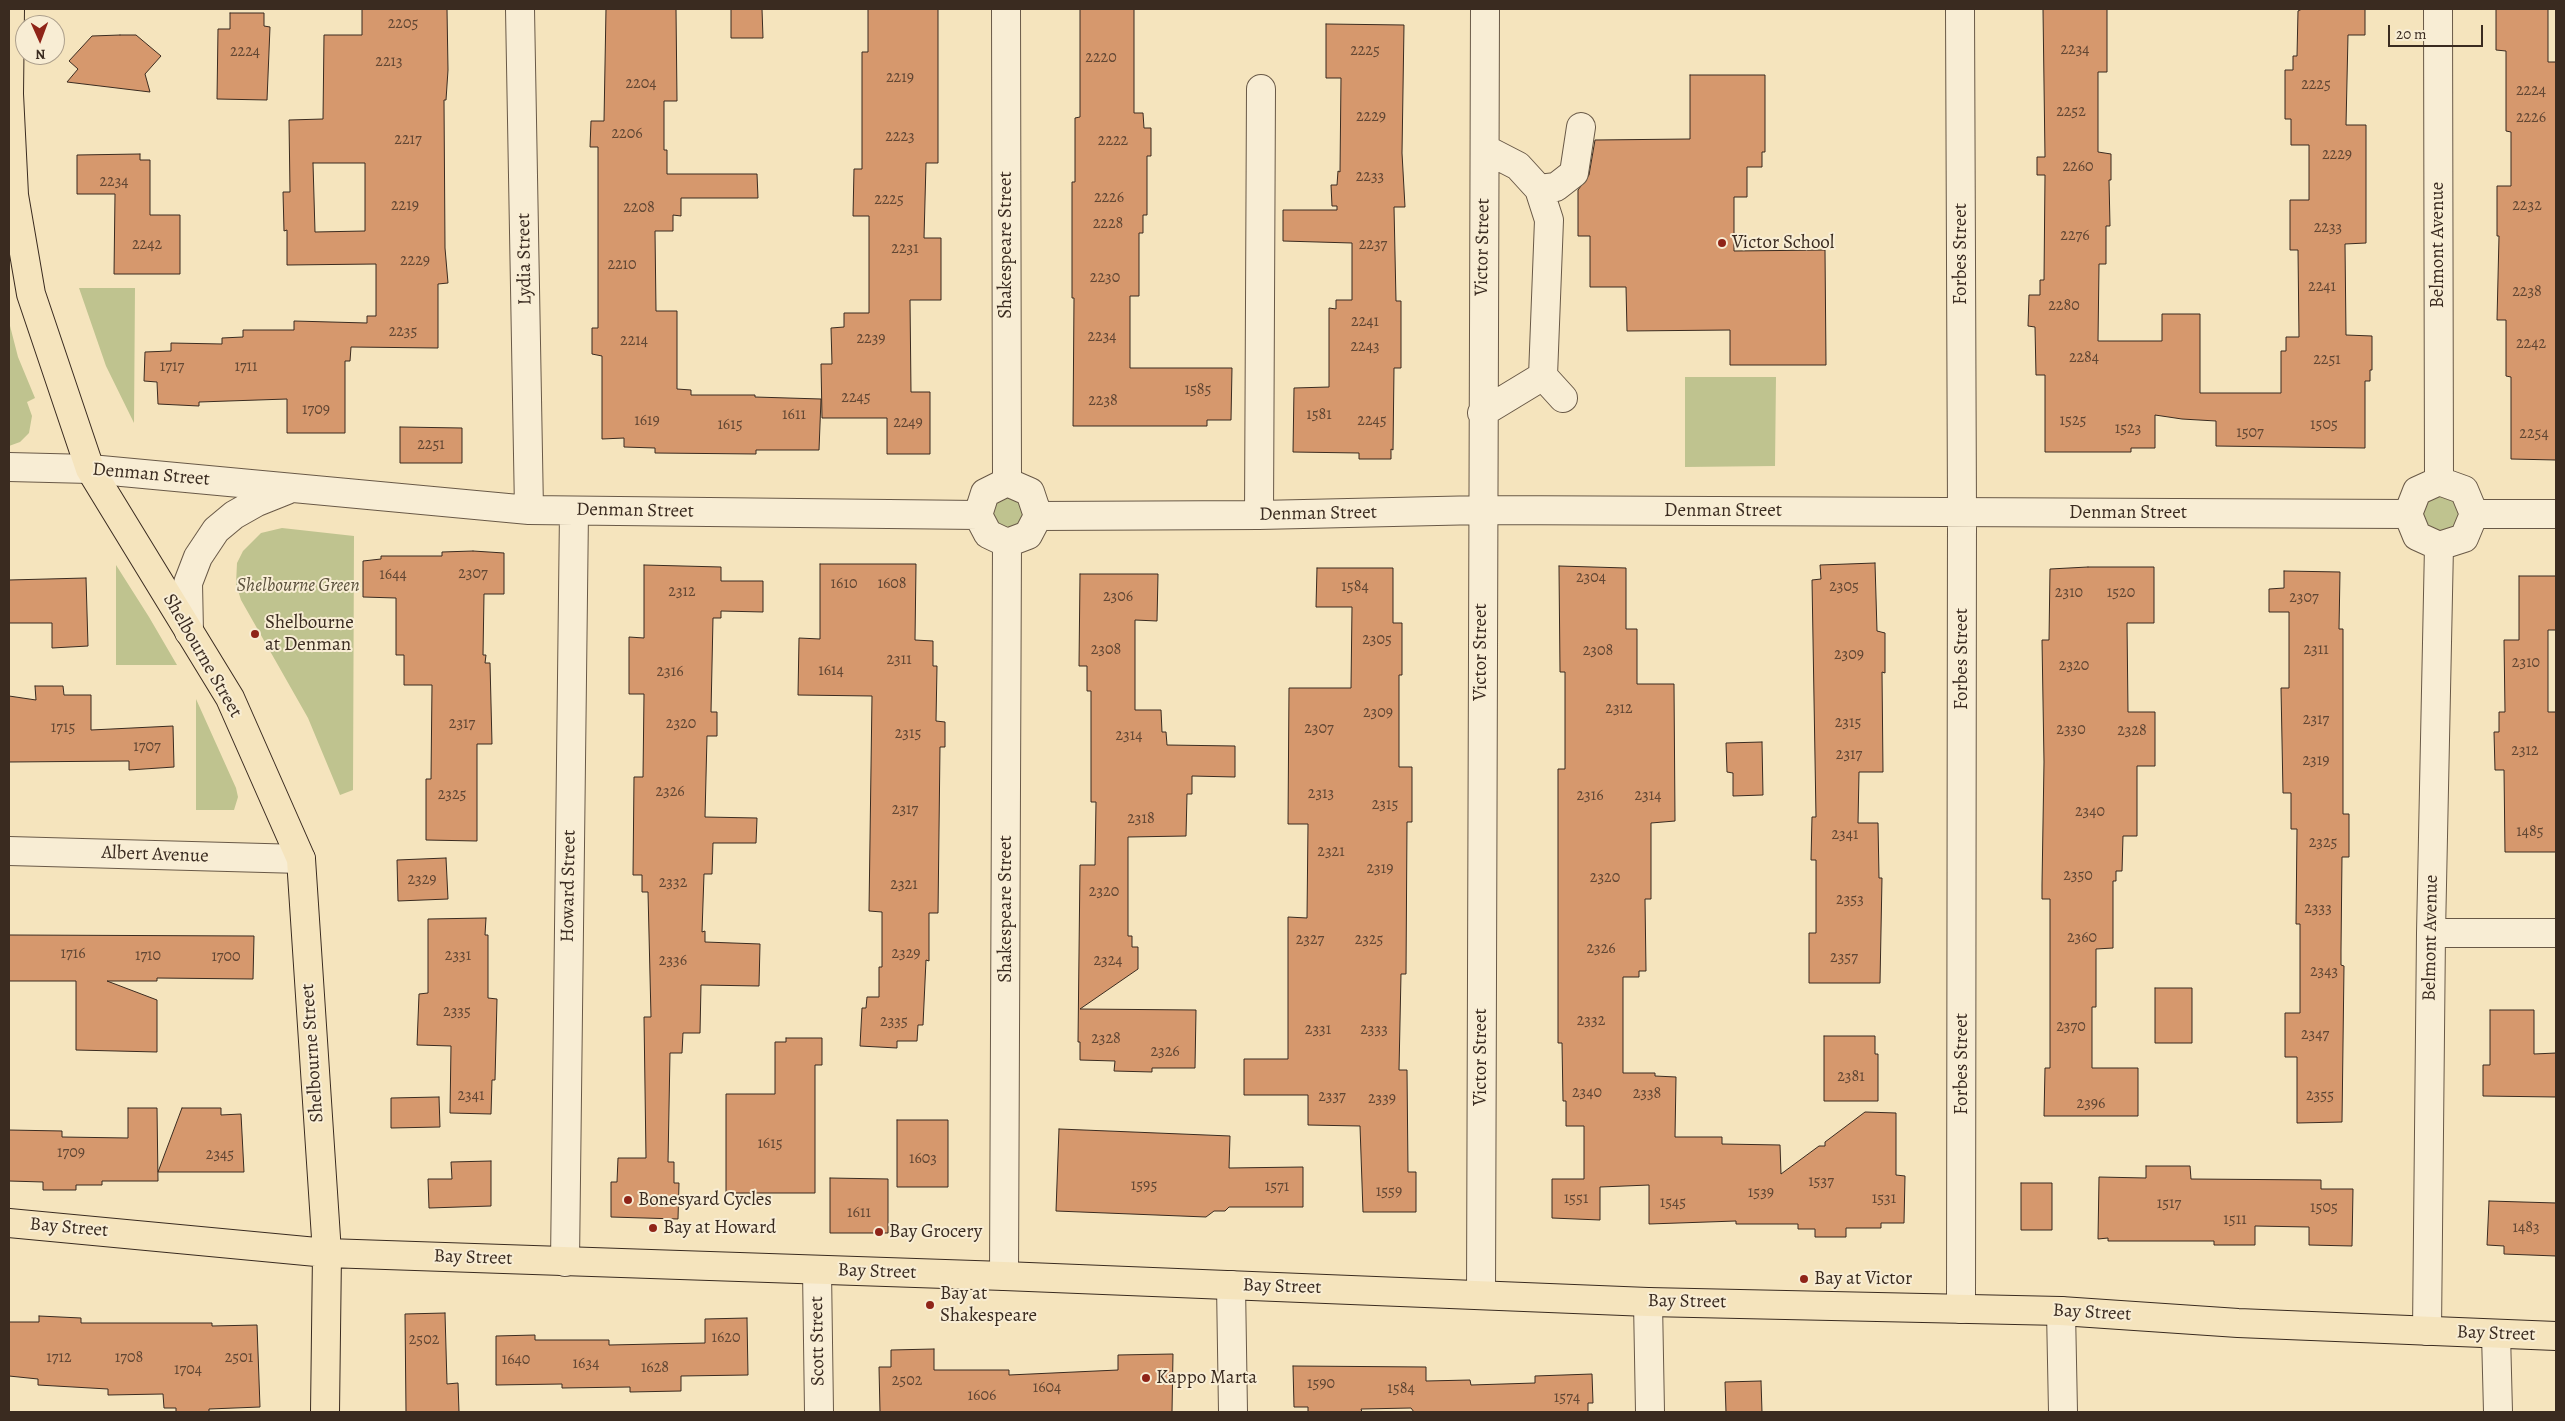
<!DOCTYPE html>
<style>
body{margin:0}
#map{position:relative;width:2565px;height:1421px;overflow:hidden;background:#f5e4bd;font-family:Alegreya,serif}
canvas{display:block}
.frame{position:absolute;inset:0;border:10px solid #3a2b20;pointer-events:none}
.north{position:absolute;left:15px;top:15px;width:50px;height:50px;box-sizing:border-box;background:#f8edd4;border:1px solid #ac9f8c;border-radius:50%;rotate:178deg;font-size:14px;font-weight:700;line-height:20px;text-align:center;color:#3a2b20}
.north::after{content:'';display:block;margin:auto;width:18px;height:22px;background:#8f2418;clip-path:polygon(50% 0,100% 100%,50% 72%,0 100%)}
.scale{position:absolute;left:2388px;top:25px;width:95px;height:22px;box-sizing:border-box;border:2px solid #3a2b20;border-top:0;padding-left:6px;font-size:15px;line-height:18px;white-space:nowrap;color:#3a2b20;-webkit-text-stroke:4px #f8edd4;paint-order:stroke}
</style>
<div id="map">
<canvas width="2565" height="1421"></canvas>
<div class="frame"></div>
<div class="north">N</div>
<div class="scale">20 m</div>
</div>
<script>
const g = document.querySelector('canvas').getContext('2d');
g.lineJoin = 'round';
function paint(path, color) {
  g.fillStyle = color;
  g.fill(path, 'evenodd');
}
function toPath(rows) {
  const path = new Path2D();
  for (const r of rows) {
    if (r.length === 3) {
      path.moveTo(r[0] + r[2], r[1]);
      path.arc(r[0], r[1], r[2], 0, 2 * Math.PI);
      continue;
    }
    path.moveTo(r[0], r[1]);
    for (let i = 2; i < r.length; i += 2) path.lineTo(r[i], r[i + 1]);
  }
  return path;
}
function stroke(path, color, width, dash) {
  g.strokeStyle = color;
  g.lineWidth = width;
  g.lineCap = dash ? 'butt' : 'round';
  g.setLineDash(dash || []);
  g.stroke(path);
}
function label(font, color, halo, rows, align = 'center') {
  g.font = font + ' Alegreya,serif';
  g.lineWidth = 4;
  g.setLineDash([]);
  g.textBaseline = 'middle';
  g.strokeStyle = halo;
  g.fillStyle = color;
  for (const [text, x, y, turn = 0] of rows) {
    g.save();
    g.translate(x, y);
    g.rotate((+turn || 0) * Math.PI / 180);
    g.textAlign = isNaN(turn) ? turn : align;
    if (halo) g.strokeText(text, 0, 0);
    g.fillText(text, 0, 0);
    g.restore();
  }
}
const green = toPath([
 [79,288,135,288,134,423,106,366],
 [9,322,18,357,35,398,27,402,32,416,29,433,20,442,9,446],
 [1685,377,1776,377,1775,466,1685,467],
 [1007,494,1026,507,1018,528,1001,530,990,509,992,503],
 [2441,513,18],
 [282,528,354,536,353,790,340,795,308,718,241,600,236,584,237,563,243,551,261,533],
 [116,565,149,617,177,665,116,665],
 [196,699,236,788,238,797,234,810,196,810]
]);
const building = toPath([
 [362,9,447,9,448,70,446,100,444,100,445,248,448,283,438,284,438,348,351,347,350,361,345,361,345,433,287,433,287,399,199,402,199,406,158,404,157,382,144,381,145,352,171,351,171,343,222,344,222,338,243,337,243,330,294,330,294,321,367,323,367,316,376,316,376,264,287,265,287,230,284,231,283,192,290,192,289,120,323,119,324,35,362,35,362,9],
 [313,163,365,163,365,231,315,232,313,163],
 [606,9,676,9,677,101,664,101,664,150,667,150,667,174,757,174,758,198,681,198,681,216,673,215,673,231,655,231,656,311,677,311,677,389,691,390,691,395,755,395,755,397,821,399,819,450,756,450,756,454,655,453,655,448,624,447,624,438,602,439,602,356,592,354,592,328,598,328,598,147,590,147,591,121,604,121,606,9],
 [731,9,762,9,763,38,731,38,731,9],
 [868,9,938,9,938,163,926,163,924,238,941,238,941,300,910,300,911,392,930,392,930,454,887,454,887,418,822,418,821,364,832,364,831,328,844,327,844,313,869,313,869,216,853,216,854,169,862,169,862,52,868,52,868,9],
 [1080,9,1134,9,1134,113,1143,113,1144,128,1151,128,1151,156,1147,156,1147,215,1143,215,1143,233,1139,233,1139,296,1130,296,1130,368,1232,368,1231,420,1207,420,1207,426,1073,426,1074,298,1072,298,1072,182,1075,182,1075,118,1080,117,1080,9],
 [2043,9,2107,9,2107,72,2098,72,2098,152,2111,154,2111,180,2109,180,2110,226,2106,226,2106,264,2099,264,2098,341,2162,341,2162,314,2200,314,2200,393,2281,393,2281,351,2286,351,2286,337,2299,337,2298,250,2290,250,2290,200,2309,200,2309,145,2291,145,2291,119,2285,119,2285,70,2293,70,2293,56,2297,56,2298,11,2302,9,2365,9,2365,35,2348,35,2346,125,2366,125,2366,243,2345,244,2346,335,2372,336,2372,370,2370,370,2370,381,2365,381,2365,448,2216,446,2216,421,2182,419,2155,415,2155,448,2131,448,2131,452,2045,452,2045,375,2036,375,2035,327,2028,326,2029,295,2040,295,2040,280,2044,280,2045,175,2037,175,2037,157,2045,157,2043,9],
 [2496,9,2548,9,2548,62,2556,62,2556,460,2511,459,2511,377,2506,376,2506,320,2497,320,2499,236,2497,236,2497,186,2511,186,2511,132,2506,131,2506,51,2496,50,2496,9],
 [230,13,264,13,264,26,270,27,267,100,217,99,218,29,230,29,230,13],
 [1326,24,1404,25,1402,153,1405,207,1394,207,1396,301,1401,301,1401,368,1394,368,1393,450,1391,449,1391,459,1359,459,1359,453,1293,452,1294,388,1329,387,1329,308,1336,309,1336,300,1352,300,1352,243,1283,241,1283,210,1337,210,1337,206,1332,206,1331,185,1337,185,1338,171,1340,172,1341,78,1326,78,1326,24],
 [120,35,136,35,161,56,145,74,150,92,67,82,78,69,69,61,92,36,120,35],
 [1690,75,1765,75,1765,152,1762,152,1762,167,1747,167,1747,197,1734,197,1734,251,1825,250,1826,365,1730,365,1730,330,1627,331,1626,287,1590,287,1590,236,1578,236,1578,190,1589,175,1595,140,1690,139,1690,75],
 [140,154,140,160,150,160,150,215,180,215,180,274,114,274,115,194,77,194,77,155,140,154],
 [400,427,462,428,462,463,400,463,400,427],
 [473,551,504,553,504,594,484,594,483,655,486,655,485,663,490,663,492,744,477,744,477,841,426,840,426,779,431,779,432,685,404,685,404,655,396,655,396,598,363,597,363,561,381,559,381,556,442,556,442,552,473,551],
 [1875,563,1877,631,1885,633,1885,673,1882,672,1883,772,1859,772,1858,823,1878,823,1879,878,1882,878,1880,983,1809,983,1809,933,1816,933,1816,860,1811,860,1812,817,1816,817,1812,580,1821,579,1820,565,1875,563],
 [820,564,916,564,915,640,933,641,933,666,937,666,936,721,945,722,945,747,940,747,938,913,929,913,929,961,926,960,923,1025,918,1025,917,1041,897,1041,897,1048,860,1046,862,1008,866,1008,867,997,879,997,879,967,882,967,882,912,869,911,872,696,798,695,799,638,820,639,820,564],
 [644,565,721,567,721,581,763,581,763,612,721,611,721,618,713,618,711,712,717,712,717,736,707,736,705,817,757,818,756,843,713,843,712,874,704,874,702,932,705,931,705,942,760,944,759,986,701,985,700,1033,683,1033,682,1053,670,1053,668,1162,674,1162,674,1183,679,1183,678,1219,611,1217,611,1182,617,1182,618,1158,646,1158,644,1017,651,1017,648,892,642,892,642,875,633,875,634,777,643,777,644,694,629,694,629,637,644,638,644,565],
 [1559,566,1626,568,1626,629,1637,629,1637,684,1674,684,1675,821,1651,823,1651,899,1645,899,1646,971,1639,971,1639,977,1623,977,1623,1073,1655,1073,1655,1076,1676,1077,1675,1137,1722,1137,1722,1144,1780,1145,1781,1174,1819,1146,1825,1146,1825,1142,1865,1112,1896,1113,1896,1175,1905,1176,1904,1223,1881,1223,1881,1228,1846,1228,1846,1237,1815,1237,1815,1229,1798,1229,1798,1224,1736,1224,1736,1221,1649,1224,1649,1185,1600,1187,1600,1220,1552,1218,1552,1179,1584,1179,1584,1126,1566,1126,1566,1101,1563,1101,1562,1043,1558,1043,1558,769,1565,769,1565,672,1560,672,1559,566],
 [2088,567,2154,567,2154,623,2127,623,2128,712,2155,712,2155,766,2137,766,2137,836,2123,836,2122,871,2116,871,2116,881,2113,881,2113,948,2096,949,2096,1007,2092,1007,2092,1068,2138,1068,2138,1116,2044,1116,2045,1068,2050,1068,2050,899,2042,899,2042,885,2044,762,2042,640,2049,640,2050,569,2088,567],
 [1317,568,1393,568,1393,623,1402,623,1402,675,1399,675,1399,767,1412,767,1412,822,1407,822,1406,974,1401,974,1399,1070,1407,1070,1408,1172,1416,1172,1416,1212,1363,1212,1360,1126,1308,1125,1308,1095,1244,1095,1244,1059,1288,1059,1288,917,1307,918,1308,824,1288,824,1289,688,1351,688,1352,607,1316,607,1317,568],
 [2284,571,2340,572,2339,629,2343,629,2343,814,2349,814,2349,857,2342,857,2341,950,2341,965,2344,966,2342,1122,2297,1123,2297,1057,2285,1057,2285,1013,2300,1013,2300,924,2296,924,2297,829,2291,829,2291,793,2283,793,2281,688,2289,688,2289,612,2269,612,2269,589,2284,588,2284,571],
 [1080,574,1158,574,1157,621,1135,620,1135,710,1161,710,1162,732,1166,732,1167,745,1235,746,1235,777,1192,776,1192,794,1187,794,1186,836,1128,837,1128,936,1132,936,1132,947,1138,947,1138,969,1080,1009,1196,1010,1195,1068,1152,1068,1152,1072,1114,1071,1115,1061,1080,1060,1080,1042,1078,1042,1080,865,1095,865,1096,802,1091,802,1091,691,1087,691,1087,666,1079,666,1080,574],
 [2519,576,2556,576,2556,630,2548,630,2548,712,2556,712,2556,852,2505,852,2504,770,2495,770,2494,732,2499,732,2499,712,2505,712,2504,640,2519,640,2519,576],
 [86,578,88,646,52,648,52,623,9,623,9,580,86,578],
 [35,686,63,686,64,695,91,695,91,730,173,726,174,767,129,770,129,761,9,762,9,696,36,700,35,686],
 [1762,742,1763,795,1733,796,1733,773,1727,772,1726,743,1762,742],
 [446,858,448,899,398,901,397,860,446,858],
 [486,918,485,935,488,935,488,998,497,999,495,1080,492,1080,491,1114,450,1113,451,1046,417,1045,419,994,428,993,428,919,486,918],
 [9,935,254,936,253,979,157,978,157,981,107,981,157,1000,157,1052,76,1050,76,981,9,981,9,935],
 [2155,988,2192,988,2192,1043,2155,1043,2155,988],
 [2490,1010,2534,1010,2534,1054,2556,1053,2556,1097,2483,1096,2483,1065,2490,1065,2490,1010],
 [1824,1036,1875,1036,1875,1054,1878,1054,1878,1101,1824,1101,1824,1036],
 [786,1038,822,1038,822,1065,815,1065,815,1193,726,1193,726,1094,775,1094,775,1042,786,1042,786,1038],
 [439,1097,440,1127,391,1128,391,1098,439,1097],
 [128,1108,157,1108,158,1181,102,1181,102,1185,76,1185,76,1190,43,1190,43,1182,9,1181,9,1130,62,1131,62,1137,128,1138,128,1108],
 [182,1108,221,1108,221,1115,241,1114,244,1172,158,1172,182,1108],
 [897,1120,948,1120,948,1187,897,1187,897,1120],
 [1059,1129,1230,1136,1229,1168,1303,1167,1303,1207,1229,1207,1225,1211,1214,1211,1206,1217,1056,1211,1059,1129],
 [491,1161,491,1206,429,1208,428,1179,452,1179,451,1162,491,1161],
 [2146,1166,2190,1166,2191,1179,2321,1180,2321,1189,2353,1189,2352,1246,2309,1245,2309,1227,2255,1226,2255,1245,2214,1245,2214,1241,2108,1241,2108,1238,2098,1239,2099,1177,2146,1178,2146,1166],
 [830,1178,888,1179,888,1233,830,1233,830,1178],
 [2021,1183,2052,1183,2052,1230,2021,1230,2021,1183],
 [2489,1201,2556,1203,2556,1256,2504,1254,2504,1246,2487,1245,2489,1201],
 [445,1313,447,1384,458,1383,459,1412,406,1412,405,1314,445,1313],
 [39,1316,81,1318,81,1323,212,1323,212,1326,257,1325,260,1407,209,1409,209,1412,176,1412,176,1408,164,1408,163,1394,108,1395,108,1389,38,1385,38,1379,9,1376,9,1322,39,1322,39,1316],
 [747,1318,748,1375,681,1376,681,1391,630,1392,630,1387,562,1388,562,1384,496,1385,496,1336,535,1335,535,1340,609,1340,609,1345,705,1343,705,1319,747,1318],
 [934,1349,934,1370,1009,1370,1009,1375,1118,1370,1118,1355,1173,1354,1172,1412,880,1412,879,1367,891,1367,891,1350,934,1349],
 [1293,1366,1426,1367,1426,1381,1470,1380,1471,1385,1535,1383,1535,1376,1592,1374,1593,1403,1588,1403,1588,1412,1414,1412,1411,1408,1361,1409,1362,1412,1308,1412,1308,1407,1294,1407,1293,1366],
 [1761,1381,1762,1412,1726,1412,1725,1382,1761,1381]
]);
const minor = toPath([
 [520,9,529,510],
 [1006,9,1007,482],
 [1960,9,1962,512,1961,1309],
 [2438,9,2439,481],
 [1485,149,1518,166,1539,189,1549,220,1543,376],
 [1539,189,1556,187,1574,173,1581,127],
 [1482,413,1543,376,1563,398],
 [9,467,90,469,529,510,978,515],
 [2439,481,2464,490,2474,514,2464,538,2439,546,2417,536,2408,514,2417,491,2439,481],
 [1007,482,1030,492,1038,516,1028,535,1007,543,988,534,978,515,985,493,1007,482],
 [2474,514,2556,514],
 [1259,515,1261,89],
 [1038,516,1259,515,1482,510,2408,514],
 [189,632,188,583,198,557,216,530,234,515,257,502,287,490],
 [9,851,301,859],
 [2431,933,2556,933],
 [565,1262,574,511],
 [817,1270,819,1412],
 [1004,1276,1007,543],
 [1231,1285,1233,1412],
 [1481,1295,1485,9],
 [1648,1302,1650,1412],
 [2061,1311,2063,1412],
 [2427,1331,2431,933,2439,546],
 [2496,1334,2498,1412]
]);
const major = toPath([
 [10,9,9,94,14,195,31,294,90,469,230,698,301,859,327,1253,325,1412],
 [9,1223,327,1253,1004,1276,1648,1302,2061,1311,2238,1323,2556,1336]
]);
const markers = [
 [1722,243,5,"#8f2418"],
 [255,634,5,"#8f2418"],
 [628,1200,5,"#8f2418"],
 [653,1228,5,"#8f2418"],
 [879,1232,5,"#8f2418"],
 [1804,1279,5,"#8f2418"],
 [930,1305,5,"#8f2418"],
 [1146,1378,5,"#8f2418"]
];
const numberNames = [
 ["2205",403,24],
 ["2234",2075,50],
 ["2225",1365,51],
 ["2224",245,52],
 ["2220",1101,58],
 ["2213",389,62],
 ["2219",900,78],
 ["2204",641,84],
 ["2225",2316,85],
 ["2224",2531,91],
 ["2252",2071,112],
 ["2229",1371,117],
 ["2226",2531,118],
 ["2206",627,134],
 ["2223",900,137],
 ["2217",408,140],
 ["2222",1113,141],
 ["2229",2337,155],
 ["2260",2078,167],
 ["2233",1370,177],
 ["2234",114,182],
 ["2226",1109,198],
 ["2225",889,200],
 ["2219",405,206],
 ["2232",2527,206],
 ["2208",639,208],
 ["2228",1108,224],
 ["2233",2328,228],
 ["2276",2075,236],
 ["2242",147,245],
 ["2237",1373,245],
 ["2231",905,249],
 ["2229",415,261],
 ["2210",622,265],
 ["2230",1105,278],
 ["2241",2322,287],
 ["2238",2527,292],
 ["2280",2064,306],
 ["2241",1365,322],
 ["2235",403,332],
 ["2234",1102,337],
 ["2239",871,339],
 ["2214",634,341],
 ["2242",2531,344],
 ["2243",1365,347],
 ["2284",2084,358],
 ["2251",2327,360],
 ["1717",172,367],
 ["1711",246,367],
 ["1585",1198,390],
 ["2245",856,398],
 ["2238",1103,401],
 ["1709",316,410],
 ["1611",794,415],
 ["1581",1319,415],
 ["1619",647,421],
 ["2245",1372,421],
 ["1525",2073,421],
 ["2249",908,423],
 ["1615",730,425],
 ["1505",2324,425],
 ["1523",2128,429],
 ["1507",2250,433],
 ["2254",2534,434],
 ["2251",431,445],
 ["2307",473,574],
 ["1644",393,575],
 ["2304",1591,578],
 ["1610",844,584],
 ["1608",892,584],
 ["1584",1355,587],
 ["2305",1844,587],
 ["2312",682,592],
 ["2310",2069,593],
 ["1520",2121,593],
 ["2306",1118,597],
 ["2307",2304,598],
 ["2305",1377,640],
 ["2308",1106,650],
 ["2311",2316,650],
 ["2308",1598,651],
 ["2309",1849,655],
 ["2311",899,660],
 ["2310",2526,663],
 ["2320",2074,666],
 ["1614",831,671],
 ["2316",670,672],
 ["2312",1619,709],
 ["2309",1378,713],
 ["2317",2316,720],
 ["2315",1848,723],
 ["2317",462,724],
 ["2320",681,724],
 ["1715",63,728],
 ["2307",1319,729],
 ["2330",2071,730],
 ["2328",2132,731],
 ["2315",908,734],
 ["2314",1129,736],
 ["1707",147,747],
 ["2312",2525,751],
 ["2317",1849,755],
 ["2319",2316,761],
 ["2326",670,792],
 ["2313",1321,794],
 ["2325",452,795],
 ["2316",1590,796],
 ["2314",1648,796],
 ["2315",1385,805],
 ["2317",905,810],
 ["2340",2090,812],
 ["2318",1141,819],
 ["1485",2530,832],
 ["2341",1845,835],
 ["2325",2323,843],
 ["2321",1331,852],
 ["2319",1380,869],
 ["2350",2078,876],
 ["2320",1605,878],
 ["2329",422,880],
 ["2332",673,883],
 ["2321",904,885],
 ["2320",1104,892],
 ["2353",1850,900],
 ["2333",2318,909],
 ["2360",2082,938],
 ["2327",1310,940],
 ["2325",1369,940],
 ["2326",1601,949],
 ["1716",73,954],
 ["2329",906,954],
 ["1710",148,956],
 ["2331",458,956],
 ["1700",226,957],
 ["2357",1844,958],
 ["2336",673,961],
 ["2324",1108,961],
 ["2343",2324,972],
 ["2335",457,1012],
 ["2332",1591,1021],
 ["2335",894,1022],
 ["2370",2071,1027],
 ["2331",1318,1030],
 ["2333",1374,1030],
 ["2347",2315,1035],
 ["2328",1106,1039],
 ["2326",1165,1052],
 ["2381",1851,1077],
 ["2340",1587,1093],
 ["2338",1647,1094],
 ["2341",471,1096],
 ["2355",2320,1096],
 ["2337",1332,1097],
 ["2339",1382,1099],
 ["2396",2091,1104],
 ["1615",770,1144],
 ["1709",71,1153],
 ["2345",220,1155],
 ["1603",923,1159],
 ["1537",1821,1182],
 ["1595",1144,1186],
 ["1571",1277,1187],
 ["1559",1389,1192],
 ["1539",1761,1193],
 ["1551",1576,1199],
 ["1531",1884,1199],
 ["1545",1673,1203],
 ["1517",2169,1204],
 ["1505",2324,1208],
 ["1611",859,1213],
 ["1511",2235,1220],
 ["1483",2526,1228],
 ["1620",726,1338],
 ["2502",424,1340],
 ["1712",59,1358],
 ["1708",129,1358],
 ["2501",239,1358],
 ["1640",516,1360],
 ["1634",586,1364],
 ["1628",655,1368],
 ["1704",188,1370],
 ["2502",907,1381],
 ["1590",1321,1384],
 ["1604",1047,1388],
 ["1584",1401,1389],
 ["1606",982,1396],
 ["1574",1567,1398]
];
const poiNames = [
 ["Victor School",1732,243],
 ["Shelbourne",265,623],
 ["at Denman",265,645],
 ["Bonesyard Cycles",638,1200],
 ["Bay at Howard",663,1228],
 ["Bay Grocery",889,1232],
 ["Bay at Victor",1814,1279],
 ["Bay at",940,1294],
 ["Shakespeare",940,1316],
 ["Kappo Marta",1156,1378]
];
const streetNames = [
 ["Shakespeare Street",1006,245,-90],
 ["Belmont Avenue",2438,245,-90],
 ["Victor Street",1483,247,-89],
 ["Forbes Street",1961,254,-90],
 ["Lydia Street",525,259,-91],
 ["Denman Street",151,475,5],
 ["Denman Street",635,511,1],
 ["Denman Street",1723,511],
 ["Denman Street",2128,513],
 ["Denman Street",1318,514,-1],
 ["Victor Street",1481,652,-90],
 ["Shelbourne Street",202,656,60],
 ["Forbes Street",1962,659,-90],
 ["Albert Avenue",155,855,2],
 ["Howard Street",569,886,-89],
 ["Shakespeare Street",1006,909,-90],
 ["Belmont Avenue",2431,938,-89],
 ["Shelbourne Street",313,1053,-94],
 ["Victor Street",1481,1057,-90],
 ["Forbes Street",1962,1064,-90],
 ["Bay Street",69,1228,5],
 ["Bay Street",473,1258,2],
 ["Bay Street",877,1272,2],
 ["Bay Street",1282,1287,2],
 ["Bay Street",1687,1302,1],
 ["Bay Street",2092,1313,3],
 ["Bay Street",2496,1334,2],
 ["Scott Street",818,1341,-91]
];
const parkNames = [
 ["Shelbourne Green",298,586]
];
paint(green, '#bfc38f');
paint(building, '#d6986d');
stroke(building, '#3a2b20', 1);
stroke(minor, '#695947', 30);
stroke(major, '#3a2b20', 30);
stroke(minor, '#f8edd4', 28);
stroke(major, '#f5e4bd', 28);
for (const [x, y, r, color] of markers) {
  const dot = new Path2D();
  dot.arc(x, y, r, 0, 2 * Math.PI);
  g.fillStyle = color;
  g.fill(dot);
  stroke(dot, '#f8edd4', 2);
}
label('16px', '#614633', null, numberNames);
label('19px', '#3a2b20', '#f8edd4', poiNames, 'left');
label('19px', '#3a2b20', '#f8edd4', streetNames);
label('italic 19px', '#5b513c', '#f8edd4', parkNames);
</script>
